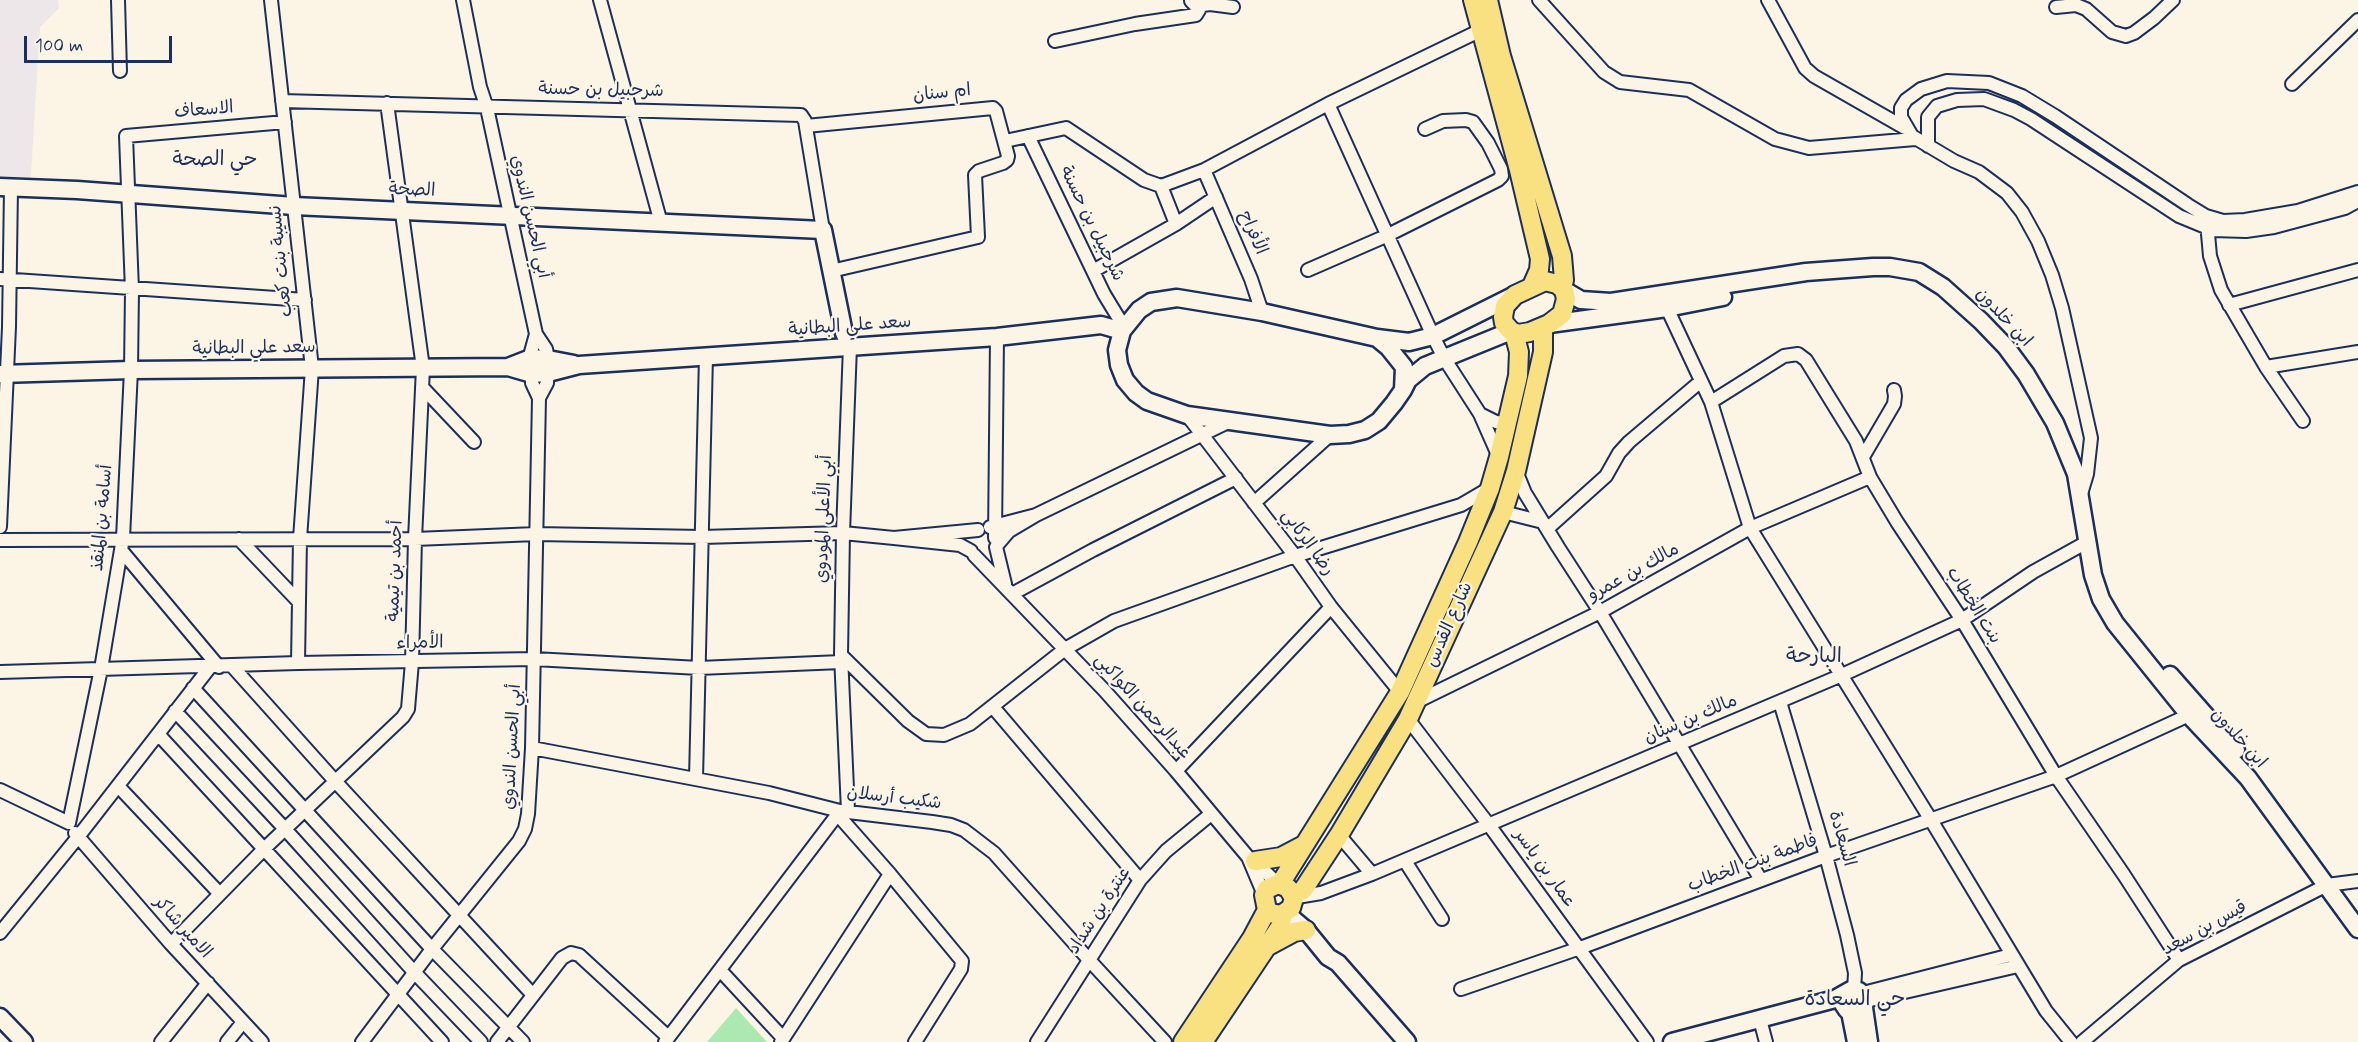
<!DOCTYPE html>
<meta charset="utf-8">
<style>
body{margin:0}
#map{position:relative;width:2358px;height:1042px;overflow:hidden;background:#fcf5e5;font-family:Mynerve,sans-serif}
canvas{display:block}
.scale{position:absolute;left:24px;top:36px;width:148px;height:27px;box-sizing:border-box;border:3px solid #1b2f5e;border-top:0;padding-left:8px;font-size:18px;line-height:21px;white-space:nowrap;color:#1b2f5e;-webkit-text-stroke:4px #fcf5e5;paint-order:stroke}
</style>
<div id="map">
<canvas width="2358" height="1042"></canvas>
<div class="scale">100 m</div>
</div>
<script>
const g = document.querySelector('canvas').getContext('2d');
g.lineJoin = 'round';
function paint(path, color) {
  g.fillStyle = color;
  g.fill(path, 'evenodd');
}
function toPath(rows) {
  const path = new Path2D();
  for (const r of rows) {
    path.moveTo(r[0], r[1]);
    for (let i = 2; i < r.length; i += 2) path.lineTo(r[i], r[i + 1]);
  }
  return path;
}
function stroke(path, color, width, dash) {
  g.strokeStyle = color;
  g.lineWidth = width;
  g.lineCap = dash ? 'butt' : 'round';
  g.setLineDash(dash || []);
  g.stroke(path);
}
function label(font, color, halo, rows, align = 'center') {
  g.font = font + ' Mynerve,"Playpen Sans Arabic",sans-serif';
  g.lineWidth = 4.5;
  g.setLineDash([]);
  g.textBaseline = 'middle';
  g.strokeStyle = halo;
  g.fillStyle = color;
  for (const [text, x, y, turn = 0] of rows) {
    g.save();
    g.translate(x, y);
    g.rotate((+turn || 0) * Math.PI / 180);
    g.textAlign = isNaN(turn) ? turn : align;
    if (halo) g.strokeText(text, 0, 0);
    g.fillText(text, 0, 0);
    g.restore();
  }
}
const built = toPath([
 [0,0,58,0,59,8,40,27,30,191,0,189]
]);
const green = toPath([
 [736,1008,767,1042,707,1042]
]);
const street = toPath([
 [118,0,120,71],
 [271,0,312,368,300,539,298,663],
 [600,0,661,223],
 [1539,0,1604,72,1620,82,1689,90,1775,139,1809,148,1915,139],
 [1768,0,1805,68,1814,76,1905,128],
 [1191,1,1196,6,1210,4,1233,7],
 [2056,7,2076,5,2086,9,2112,32,2126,36,2134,33,2154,18,2173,0],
 [1055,41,1135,24,1196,15,1199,10,1196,6],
 [2292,84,2358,20],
 [282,101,801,115,805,121,823,230],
 [1328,104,1433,336,1444,358,1480,414],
 [806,126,993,108,996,111,1008,156,1007,160,1003,163,979,171,975,175,978,237,831,271],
 [1028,136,1104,294,1124,327],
 [1005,141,1066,128,1144,180,1161,186,1204,170,1328,104,1479,31],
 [1928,146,1928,117,1937,106,1957,100,1984,99,2014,110,2031,119,2179,216,2213,230,2246,231,2274,227,2345,208,2358,201],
 [1204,170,1251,279,1262,312],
 [1161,186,1176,224],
 [2207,223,2210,256,2221,290,2266,367,2303,421],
 [1308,270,1386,236,1498,180,1502,176,1501,169,1488,143,1473,122,1466,120,1443,121,1425,129],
 [1093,271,1176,224,1216,197],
 [0,279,305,300],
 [1666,301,1667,308,1711,402,1750,528,1931,820,2046,1011,2071,1042],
 [2229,305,2358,270],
 [536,334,531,352,532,383,539,398],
 [2266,367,2358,352],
 [422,387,474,442],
 [1711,402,1784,356,1798,354,1806,360,1856,441,1870,477,1897,522,1962,620,2056,776,2124,875,2179,960],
 [1187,415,1295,556,1331,607,1400,692],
 [1499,457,1480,414,1496,422,1507,423],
 [1863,457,1894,404,1895,396,1894,390],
 [1516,471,1525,493,1558,547,1600,612,1761,880],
 [2081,494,2087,474,2091,438,2062,308,2052,275,2038,241,2022,212,2007,193,1979,172,1954,161,1912,136,1901,117,1901,108,1906,100,1921,89,1947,81,1989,83,2022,96,2055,116,2188,205,2206,216,2223,221,2245,220,2298,211,2358,192],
 [1254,503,1330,435],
 [1503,512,1543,522],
 [1036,515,1230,421],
 [0,527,9,327,11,188],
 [990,527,1036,515,1009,531,997,545],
 [1547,529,1606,476,1619,453,1629,442,1701,381],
 [995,538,997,337],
 [239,539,299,602],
 [0,540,415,539,536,534,702,537,843,533,894,538],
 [996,547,1005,584],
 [121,550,219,667],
 [971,551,960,545,894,538,978,530],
 [974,555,1104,690,1176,771,1248,857,1264,895],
 [1012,594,1093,550,1236,478],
 [841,655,908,721,926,734,944,735,970,724,1065,649,1114,621,1295,556,1461,505,1490,488],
 [232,666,335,781,533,995],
 [0,672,298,663,534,659,699,668,841,662],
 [193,688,432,949,523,1042],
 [1416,702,1600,612,1750,528,1870,477],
 [1780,702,1826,856,1847,935,1855,973,1854,990],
 [993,707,1140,880],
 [175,711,285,829,415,973,481,1042],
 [1408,719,1489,825,1647,1042],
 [158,734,442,1042],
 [532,748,769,793,840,811,932,822,951,825,964,830,994,853,1090,961,1165,1042],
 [1176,771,1331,607],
 [696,779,706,356],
 [118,786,220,894],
 [0,790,69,823],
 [848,811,841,655,843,533,850,346],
 [838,815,890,874,962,961,961,969,915,1042],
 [69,823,101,669,123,538,131,370,132,290,126,136,285,122],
 [75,833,171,944,262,1042],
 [1339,835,1372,874],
 [1252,859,1278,884],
 [1405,861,1442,919],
 [1297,897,1321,893,1372,874,1842,675,1962,620,2033,572,2087,542],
 [0,933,78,837,210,667],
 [171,944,265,848,403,717,408,709,412,662,415,539,423,368,387,103],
 [720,970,783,1038],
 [1461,989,1580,948,1826,856,2056,776,2189,715],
 [1863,993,2011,955],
 [1866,1001,2018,966],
 [1762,1027,1766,1042],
 [161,1042,208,983],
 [227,1042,243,1022],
 [362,1042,432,949,519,841,525,829,528,814,532,748,539,398,547,383,548,359,546,349,536,334,487,108,480,87,463,0],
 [497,1042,562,958,571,953,579,955,668,1037],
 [665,1042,840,811],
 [781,1042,890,874],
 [1037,1042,1140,880,1166,851,1211,814],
 [2082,1042,2179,960,2327,885,2358,881]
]);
const secondary = toPath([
 [0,187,77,190,294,206,823,230,844,333,850,346],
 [1564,290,1581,300,1611,302,1806,272,1873,267,1890,267,1919,272,1943,287,1981,321,2006,347,2026,374,2055,423,2076,474,2093,575,2101,599,2115,623,2189,715,2248,778,2358,929],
 [1549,324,1667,308,1723,297],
 [1377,338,1409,342,1433,336,1515,295],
 [508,367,531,358,548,359,574,364],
 [0,374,131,370,508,367,532,374,548,373,579,365,997,337,1101,325,1122,331],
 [1403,390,1404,367,1388,347,1377,338,1262,312,1177,298,1151,302,1139,310,1122,331,1117,350,1119,365,1125,380,1136,393,1147,401,1187,415,1330,435,1349,434,1365,430,1379,421,1394,403,1403,390,1408,380,1425,366,1511,331],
 [2170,675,2236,750],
 [1286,913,1306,930,1328,957,1338,963,1407,1042],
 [1864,1008,1869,1042],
 [1850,1012,1856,1042],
 [0,1017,24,1042],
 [1672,1042,1835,999,1851,990,1859,991,1865,997,1864,1008,1858,1013,1847,1010,1843,1004,1845,994]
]);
const primary = toPath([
 [1473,0,1519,170,1540,259,1539,270,1532,286],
 [1488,0,1501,56,1562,256,1564,280,1562,288],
 [1545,281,1557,284,1564,290,1566,299,1562,314,1549,324,1530,332,1518,334,1511,331,1504,323,1503,317,1505,306,1515,295,1545,281],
 [1255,861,1281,857,1302,846],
 [1280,884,1400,692,1468,542,1490,488,1499,457,1518,376,1519,352,1514,333],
 [1293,895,1303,890,1339,835,1408,719,1503,512,1516,471,1543,352,1543,327],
 [1268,946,1294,932,1306,930],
 [1183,1042,1252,938,1267,910,1264,895,1267,889,1278,884,1288,888,1294,898,1291,908,1281,915,1271,913,1267,910],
 [1203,1042,1280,927,1283,914]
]);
const streetNames = [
 ["شرحبيل بن حسنة",601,91,1],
 ["ام سنان",942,94,-6],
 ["الاسعاف",204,111,-5],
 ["الصحة",412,191,2],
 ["أبي الحسن الندوي",529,217,77],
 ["شرحبيل بن حسنة",1091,224,64],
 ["الأفراح",1252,233,67],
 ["نسيبة بنت كعب",282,261,-96],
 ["ابن خلدون",2003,318,47],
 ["سعد علي البطانية",850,327,-4],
 ["سعد علي البطانية",254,349,-1],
 ["أسامة بن المنقذ",103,518,-85],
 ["أبي الأعلى المودوي",825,519,-88],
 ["رضا الركابي",1307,543,54],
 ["أحمد بن تيمية",396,571,-88],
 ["مالك بن عمرو",1634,573,-29],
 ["بنت الخطاب",1973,606,58],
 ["شارع القدس",1450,625,-66],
 ["الأمراء",420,644,-1],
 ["عبدالرحمن الكواكبي",1142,707,48],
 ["مالك بن سنان",1691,720,-23],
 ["ابن خلدون",2238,739,48],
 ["أبي الحسن الندوي",513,747,-87],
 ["شكيب أرسلان",894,799,7],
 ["السعادة",1841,839,74],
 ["فاطمة بنت الخطاب",1753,864,-20],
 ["عمار بن ياسر",1544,869,54],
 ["عنترة بن شداد",1100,911,-57],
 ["الامير شاكر",182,928,48],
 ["قيس بن سعد",2205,929,-29]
];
const neighbourhoodNames = [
 ["حي الصحة",215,161]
];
const quarterNames = [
 ["البارحة",1814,658],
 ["حي السعادة",1855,1001]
];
paint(built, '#eee7ea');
paint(green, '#ace9b0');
stroke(street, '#1b2f5e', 16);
stroke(secondary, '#1b2f5e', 21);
stroke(primary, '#1b2f5e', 22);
stroke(street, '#fcf5e5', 12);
stroke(secondary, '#fcf5e5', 16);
stroke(primary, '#f9e181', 18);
label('18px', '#1b2f5e', '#fcf5e5', streetNames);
label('20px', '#1b2f5e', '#fcf5e5', neighbourhoodNames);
label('21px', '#1b2f5e', '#fcf5e5', quarterNames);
</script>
